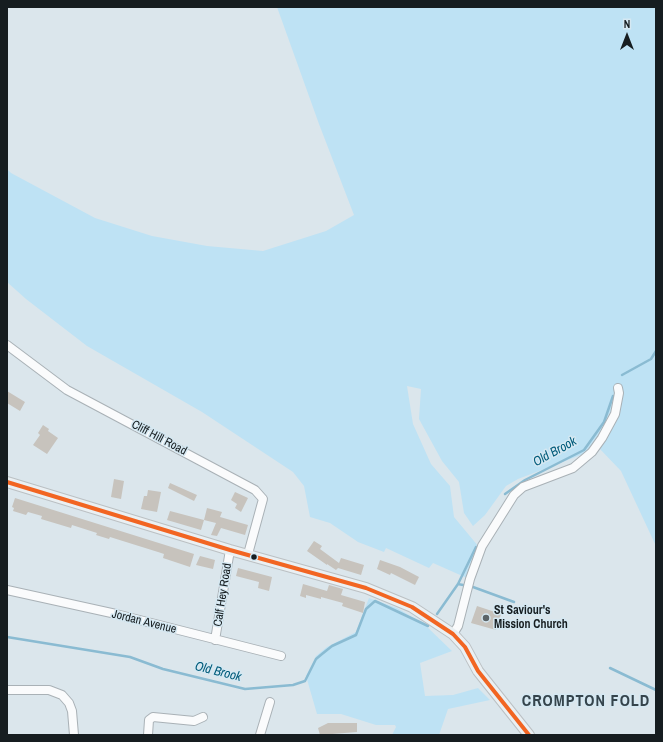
<!DOCTYPE html>
<style>
body{margin:0}
#map{position:relative;width:663px;height:742px;overflow:hidden;background:#dbe6ec;font-family:"Archivo Narrow",sans-serif}
canvas{display:block}
.frame{position:absolute;inset:0;border:8px solid #161d20;pointer-events:none}
.north{position:absolute;left:607px;top:16px;width:40px;height:40px;-webkit-text-stroke:3px #d5e8f2;paint-order:stroke;rotate:0deg;font-size:11px;font-weight:700;line-height:16px;text-align:center;color:#161d20}
.north::after{content:'';display:block;margin:auto;width:14px;height:18px;background:#161d20;clip-path:polygon(50% 0,100% 100%,50% 72%,0 100%)}
</style>
<div id="map">
<canvas width="663" height="742"></canvas>
<div class="frame"></div>
<div class="north">N</div>
</div>
<script>
const g = document.querySelector('canvas').getContext('2d');
g.lineJoin = 'round';
function paint(path, color) {
  g.fillStyle = color;
  g.fill(path, 'evenodd');
}
function toPath(rows) {
  const path = new Path2D();
  for (const r of rows) {
    path.moveTo(r[0], r[1]);
    for (let i = 2; i < r.length; i += 2) path.lineTo(r[i], r[i + 1]);
  }
  return path;
}
function stroke(path, color, width, dash) {
  g.strokeStyle = color;
  g.lineWidth = width;
  g.lineCap = dash ? 'butt' : 'round';
  g.setLineDash(dash || []);
  g.stroke(path);
}
function label(font, color, halo, rows, align = 'center') {
  g.font = font + ' "Archivo Narrow",sans-serif';
  g.lineWidth = 3;
  g.setLineDash([]);
  g.textBaseline = 'middle';
  g.strokeStyle = halo;
  g.fillStyle = color;
  for (const [text, x, y, turn = 0] of rows) {
    g.save();
    g.translate(x, y);
    g.rotate((+turn || 0) * Math.PI / 180);
    g.textAlign = isNaN(turn) ? turn : align;
    if (halo) g.strokeText(text, 0, 0);
    g.fillText(text, 0, 0);
    g.restore();
  }
}
const green = toPath([
 [277,7,656,7,656,546,621,471,599,448,518,479,506,486,485,515,473,526,464,513,459,482,442,461,419,419,421,389,407,386,413,424,431,464,450,486,454,517,479,547,467,578,433,563,429,568,386,548,384,552,358,542,330,523,310,517,304,486,293,472,202,412,87,346,26,299,7,282,7,169,11,173,95,218,152,236,207,246,263,251,326,231,354,215,319,124],
 [369,598,397,608,424,624,452,651,420,663,425,696,453,695,478,688,490,700,448,709,439,735,392,735,396,727,395,725,376,725,341,714,317,714,306,676,316,656,327,647,356,632]
]);
const stream = toPath([
 [622,375,651,359,656,351],
 [505,494,525,480,584,450,604,422,613,396],
 [458,584,473,587,514,602],
 [437,614,458,584,476,547],
 [7,637,130,657,163,669,245,689,293,685,305,681,316,659,322,654,332,646,356,635,366,609,375,601,428,626],
 [610,668,656,690]
]);
const building = toPath([
 [7,391,25,402,20,411,7,403],
 [43,425,49,429,48,431,58,438,47,454,33,445,40,435,38,433],
 [114,479,124,481,121,499,111,497],
 [170,483,197,495,194,501,168,488],
 [148,490,161,492,157,512,141,509,144,496,147,496],
 [235,492,248,498,241,512,235,508,237,504,231,500],
 [15,498,194,554,190,567,163,558,164,554,158,552,110,537,109,539,96,535,97,533,72,525,71,528,41,519,42,516,28,512,26,515,13,511,14,508,12,507],
 [207,508,222,512,220,517,248,525,245,535,221,528,217,536,211,535,216,523,204,520],
 [170,511,204,520,201,530,167,520],
 [314,541,322,546,320,549,339,563,341,558,364,565,361,575,338,568,336,570,327,564,327,565,307,551],
 [200,556,215,560,213,569,196,565],
 [380,560,400,567,419,577,415,585,391,573,390,575,377,569],
 [238,568,272,577,269,591,258,588,259,582,236,576],
 [303,584,327,591,329,585,343,589,341,595,365,602,363,613,342,606,343,603,321,597,321,599,306,595,306,598,300,596],
 [477,606,501,614,496,630,471,623],
 [328,723,357,723,357,732,320,735,318,728]
]);
const minor = toPath([
 [7,345,67,390,255,490,263,499,248,554],
 [7,590,116,614,281,656],
 [453,634,458,626,470,579,482,546,514,495,523,487,573,468,592,452,602,438,615,414,619,393,618,388],
 [215,640,230,550],
 [7,690,49,690,62,695,69,703,72,711,74,735],
 [148,735,149,720,153,717,194,721,203,717],
 [260,735,270,702]
]);
const major = toPath([
 [7,482,230,550,366,588,412,607,453,634,465,647,478,671,529,735]
]);
const bus1 = toPath([
 [7,482,230,550,366,588,412,607,453,634,465,647,478,671,529,735]
]);
const markers = [
 [254,557,3.5,"#161d20"],
 [486,618,4,"#5b6367"]
];
const streetNames = [
 ["Cliff Hill Road",159,438,28],
 ["Calf Hey Road",223,595,-81],
 ["Jordan Avenue",144,622,14]
];
const poiNames = [
 ["St Saviour's",494,611],
 ["Mission Church",494,625]
];
const waterNames = [
 ["Old Brook",555,452,-29],
 ["Old Brook",218,672,14]
];
const districtNames = [
 ["CROMPTON FOLD",586,702]
];
paint(green, '#bee2f4');
stroke(stream, '#8abbd2', 2.5);
paint(building, '#c7c3bd');
stroke(minor, '#a9b1b6', 10);
stroke(major, '#bbc0c3', 12);
stroke(minor, '#fafbfc', 8);
stroke(major, '#eaf0f3', 10);
stroke(bus1, '#f26522', 4);
for (const [x, y, r, color] of markers) {
  const dot = new Path2D();
  dot.arc(x, y, r, 0, 2 * Math.PI);
  g.fillStyle = color;
  g.fill(dot);
  stroke(dot, '#d5e8f2', 1.5);
}
label('12px', '#161d20', '#d5e8f2', streetNames);
label('bold 12px', '#161d20', '#d5e8f2', poiNames, 'left');
label('italic 13px', '#005b7a', '#d5e8f2', waterNames);
g.letterSpacing = '1px';
label('bold 16px', '#35444c', '#d5e8f2', districtNames);
g.letterSpacing = '0px';
</script>
